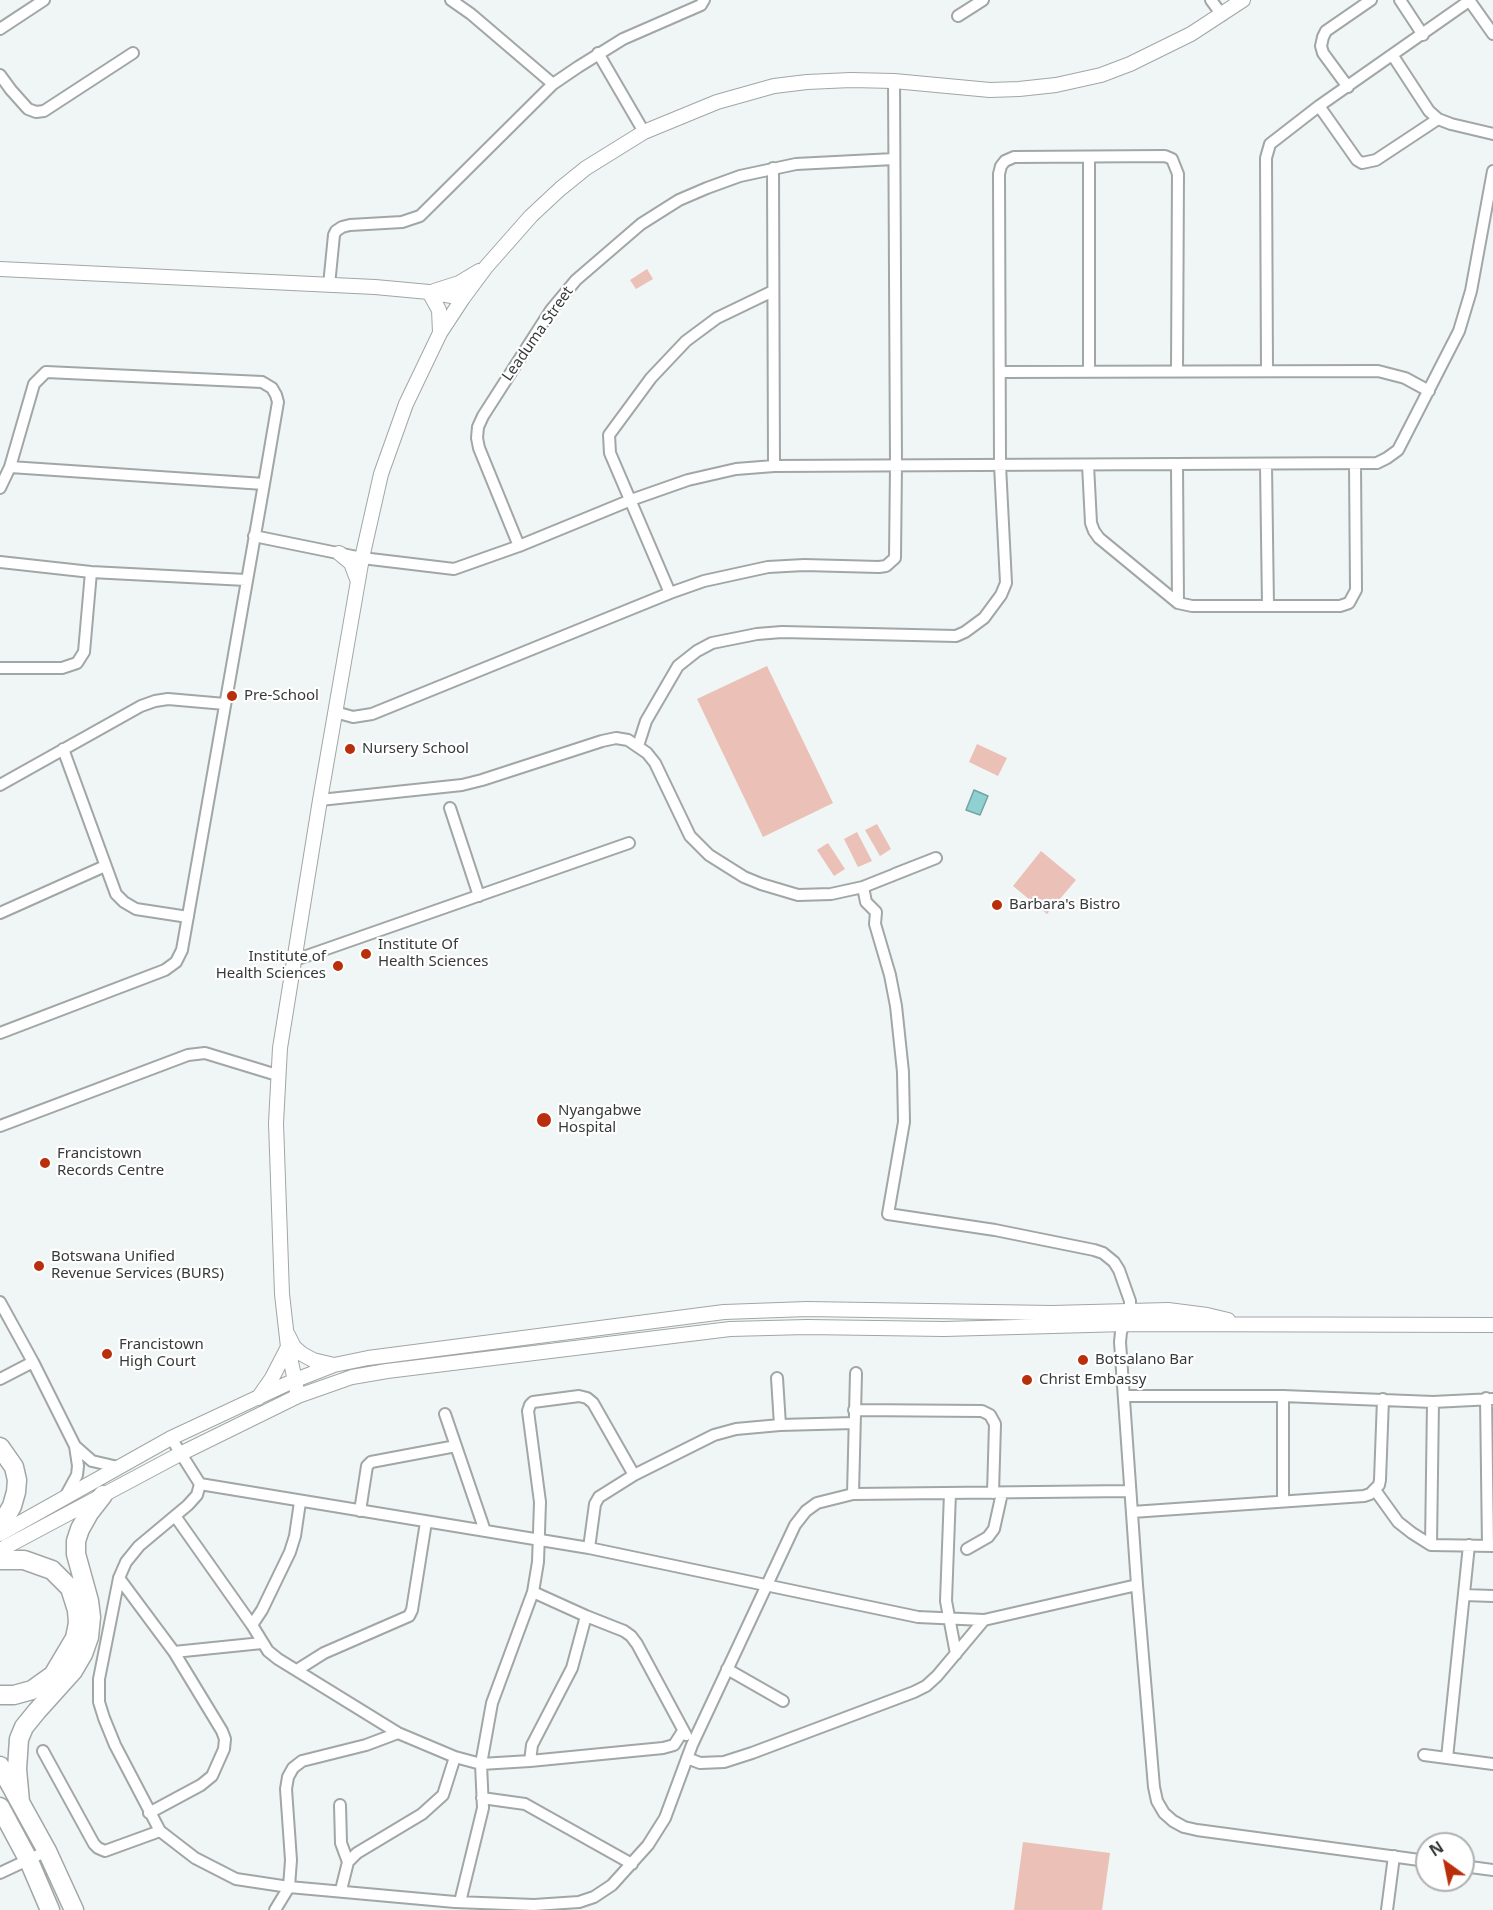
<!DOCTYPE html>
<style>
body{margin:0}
#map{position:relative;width:1493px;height:1910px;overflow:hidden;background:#f0f5f5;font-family:"Noto Sans",sans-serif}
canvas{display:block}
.north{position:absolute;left:1415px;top:1832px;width:60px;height:60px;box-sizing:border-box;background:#fff;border:2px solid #afb0b0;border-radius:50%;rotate:327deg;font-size:16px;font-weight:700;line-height:24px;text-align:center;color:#383a3a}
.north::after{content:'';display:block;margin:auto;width:21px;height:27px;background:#b92f0b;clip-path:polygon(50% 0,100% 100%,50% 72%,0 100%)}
</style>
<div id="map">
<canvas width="1493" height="1910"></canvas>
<div class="north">N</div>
</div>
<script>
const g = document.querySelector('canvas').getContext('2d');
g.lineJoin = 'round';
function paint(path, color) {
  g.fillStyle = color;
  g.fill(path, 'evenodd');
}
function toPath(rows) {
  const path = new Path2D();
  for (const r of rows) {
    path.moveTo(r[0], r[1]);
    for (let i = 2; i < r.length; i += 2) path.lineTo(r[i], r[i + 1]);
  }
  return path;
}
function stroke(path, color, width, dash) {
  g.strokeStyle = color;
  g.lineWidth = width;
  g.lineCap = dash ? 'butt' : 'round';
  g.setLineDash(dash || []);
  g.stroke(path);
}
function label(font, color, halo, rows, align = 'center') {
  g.font = font + ' "Noto Sans",sans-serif';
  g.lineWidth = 4.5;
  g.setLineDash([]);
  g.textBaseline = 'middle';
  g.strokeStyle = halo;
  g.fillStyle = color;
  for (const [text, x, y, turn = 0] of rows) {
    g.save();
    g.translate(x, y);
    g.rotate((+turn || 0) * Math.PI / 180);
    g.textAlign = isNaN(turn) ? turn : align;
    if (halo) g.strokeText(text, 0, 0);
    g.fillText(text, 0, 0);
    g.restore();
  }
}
const green = toPath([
 [647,269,653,279,636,289,630,280],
 [767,666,833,803,763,837,697,699],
 [977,744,1007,758,998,776,969,762],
 [877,824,891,849,880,856,865,830],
 [857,832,872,861,858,867,844,839],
 [828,843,845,869,834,876,817,850],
 [1041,851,1076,880,1047,914,1013,886],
 [1023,1842,1110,1853,1102,1910,1014,1910]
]);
const water = toPath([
 [974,790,988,796,980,815,966,810,974,790]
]);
const street = toPath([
 [451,0,471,14,553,84],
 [1211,0,1222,15],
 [1400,0,1423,35],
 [1469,0,1493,34],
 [958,16,983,0],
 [0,29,44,0],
 [598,53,644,132],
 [1393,56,1429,111,1438,119,1451,124,1493,134],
 [0,75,11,90,28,109,36,112,44,111,133,53],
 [1348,87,1323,53,1321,46,1323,37,1326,31,1371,0],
 [1319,106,1357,160,1362,163,1376,160,1438,119],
 [1089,157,1089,371],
 [773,168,774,466],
 [329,285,334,235,336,231,342,227,350,225,402,222,420,216,553,84,578,67,623,39,701,5,704,0],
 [1267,371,1266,158,1270,144,1319,106,1469,1],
 [1001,372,1378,371,1405,378,1429,391],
 [1088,465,1091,523,1094,531,1099,538,1178,603,1192,606,1340,606,1349,603,1356,590,1355,464],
 [1177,465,1178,603],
 [1266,465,1268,606],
 [10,467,264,484],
 [0,488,10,467,34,384,46,372,262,382,272,388,276,395,278,402,264,484,182,950,176,962,165,970,0,1033],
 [254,536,362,558,454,569,519,546,631,500,688,480,736,469,774,466,1377,463,1387,458,1398,450,1459,331,1471,291,1493,171],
 [519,546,479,448,477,438,478,427,483,416,551,310,576,280,641,224,679,200,707,188,740,176,796,164,894,159],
 [0,562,91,572,246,580],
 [670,593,610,453,609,435,651,378,686,341,717,318,773,291],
 [0,668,62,668,77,663,84,652,91,572],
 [335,712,353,717,372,714,670,593,704,581,768,567,804,565,879,567,886,566,895,558,896,465,894,81],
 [638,746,646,721,678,666,697,651,712,643,757,634,782,632,956,636,965,632,984,618,1001,595,1006,583,1000,465,999,174,1001,166,1005,161,1014,157,1165,156,1172,159,1178,174,1177,371],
 [63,749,116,894,124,902,136,909,188,917],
 [0,785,141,706,155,701,168,699,225,704],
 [320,800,462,785,482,780,602,741,616,738,628,740,647,753,655,763,690,836,709,855,744,877,761,884,798,895,831,894,863,887,936,858,895,874],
 [450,808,479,896],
 [863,887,866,902,876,912,875,924,890,975,896,1006,903,1072,904,1122,888,1214,995,1230,1094,1250,1103,1253,1114,1262,1119,1270,1130,1301,1130,1311,1121,1332,1120,1342,1137,1585,1154,1787,1157,1801,1164,1813,1173,1821,1184,1827,1197,1830,1427,1861],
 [0,913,105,866],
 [295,960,629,843],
 [0,1126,188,1055,205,1053,277,1075],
 [0,1302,33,1362,75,1446,78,1466,77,1475,65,1497],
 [777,1378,780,1425],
 [0,1379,33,1362],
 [1125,1396,1283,1396,1433,1402,1493,1399],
 [1283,1396,1283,1501],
 [1486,1398,1488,1546],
 [854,1410,982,1411,990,1415,995,1424,993,1493],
 [445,1414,485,1531],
 [171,1438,200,1484,589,1548,918,1617,984,1620,1137,1585],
 [75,1446,92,1461,118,1467],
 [200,1484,197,1495,188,1505,139,1546,126,1562,119,1578,99,1679,99,1702,104,1718,115,1745,160,1831,195,1858,236,1879,289,1887,455,1902,534,1905,579,1902,594,1897,612,1885,648,1845,665,1818,692,1745,795,1525,806,1511,817,1503,853,1494,1130,1491],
 [1375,1490,1398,1522,1412,1533,1431,1545,1493,1546],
 [950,1493,946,1601,956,1654],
 [853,1494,856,1373],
 [360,1511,367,1466,371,1462,456,1446],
 [1132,1512,1364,1496,1370,1494,1379,1485,1380,1480,1383,1399],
 [175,1516,252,1625,268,1651,278,1659,398,1733,455,1757,481,1764,530,1761,663,1748,674,1745,683,1731],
 [1431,1545,1433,1402],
 [589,1548,595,1504,599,1497,634,1475,714,1435,736,1429,780,1425,854,1423],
 [967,1549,988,1537,994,1529,1002,1493],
 [119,1578,174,1652,222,1731,225,1739,224,1749,212,1776,201,1785,149,1813],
 [533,1592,586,1616,624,1631,631,1636,637,1644,686,1735],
 [1464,1595,1493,1596],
 [252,1625,262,1610,290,1552,295,1536,300,1502],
 [174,1652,262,1643],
 [727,1669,783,1701],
 [297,1670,324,1653,409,1616,412,1610,426,1522],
 [43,1751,94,1844,98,1848,105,1851,160,1831],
 [1424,1755,1493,1764],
 [687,1758,700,1763,724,1762,752,1753,914,1692,926,1686,937,1676,984,1620],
 [1447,1758,1469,1545],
 [530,1761,532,1745,572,1668,586,1616],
 [482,1798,525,1804,632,1864],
 [340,1805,341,1843,348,1862],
 [1463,1866,1493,1870],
 [0,1873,47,1851],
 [341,1890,348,1862,357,1853,422,1814,443,1795,455,1757],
 [460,1902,483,1808,481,1764,492,1703,533,1592,538,1562,540,1502,528,1411,530,1405,533,1402,579,1396,587,1398,593,1403,634,1475],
 [275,1910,289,1887,291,1860,286,1789,288,1777,293,1768,302,1761,366,1745,398,1733],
 [1387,1910,1394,1856]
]);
const secondary = toPath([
 [0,269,375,287,429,292,463,298],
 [434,291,459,283,479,271],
 [429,292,439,310,440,332],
 [339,553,351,563,357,579],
 [288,1335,294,1347,302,1354,313,1360,334,1365],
 [298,1396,288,1347,282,1294,276,1123,280,1048,320,800,362,558,381,474,406,404,440,333,463,298,486,267,531,216,560,189,586,168,644,132,717,102,774,86,807,82,851,80,894,81,990,90,1019,89,1056,85,1101,75,1130,64,1191,34,1243,0],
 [258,1398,272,1378,288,1347],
 [0,1534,171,1438,293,1381,334,1365,368,1358,724,1312,807,1309,1052,1313,1168,1310,1207,1315,1228,1320],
 [0,1550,180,1454,298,1396,352,1377,387,1371,730,1329,807,1327,944,1329,1125,1324,1493,1325]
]);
const highway = toPath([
 [0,1447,14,1467,17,1480,16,1492,12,1506,0,1527],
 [0,1560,24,1560,52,1570,70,1588,77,1610,78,1623,75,1638,53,1675,32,1690,14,1695,0,1695],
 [0,1766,47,1851,74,1910],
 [20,1802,17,1769,19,1739,24,1727,37,1711,73,1671,83,1654,89,1637,91,1617,89,1601,76,1554,76,1541,80,1529,89,1513,103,1495],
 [0,1807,29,1861,50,1910]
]);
const markers = [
 [232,696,6,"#b92f0b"],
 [350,749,6,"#b92f0b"],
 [997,905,6,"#b92f0b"],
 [366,954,6,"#b92f0b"],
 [338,966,6,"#b92f0b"],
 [544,1120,8,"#b92f0b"],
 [45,1163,6,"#b92f0b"],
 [39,1266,6,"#b92f0b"],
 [107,1354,6,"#b92f0b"],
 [1083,1360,6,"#b92f0b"],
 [1027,1380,6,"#b92f0b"]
];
const streetNames = [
 ["Leaduma Street",538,334,-55]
];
const poiNames = [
 ["Pre-School",244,696],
 ["Nursery School",362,749],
 ["Barbara's Bistro",1009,905],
 ["Institute Of",378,945],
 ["Health Sciences",378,962],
 ["Institute of",326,957,"right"],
 ["Health Sciences",326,974,"right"],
 ["Nyangabwe",558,1111],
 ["Hospital",558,1128],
 ["Francistown",57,1154],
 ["Records Centre",57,1171],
 ["Botswana Unified",51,1257],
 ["Revenue Services (BURS)",51,1274],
 ["Francistown",119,1345],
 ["High Court",119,1362],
 ["Botsalano Bar",1095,1360],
 ["Christ Embassy",1039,1380]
];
paint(green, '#ebc0b6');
paint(water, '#8fd0d0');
stroke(water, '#75a3a3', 1.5);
stroke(street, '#a1a6a6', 14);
stroke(secondary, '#a1a6a6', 16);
stroke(highway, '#a1a6a6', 21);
stroke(street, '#fff', 10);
stroke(secondary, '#fff', 14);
stroke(highway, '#fff', 18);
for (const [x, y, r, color] of markers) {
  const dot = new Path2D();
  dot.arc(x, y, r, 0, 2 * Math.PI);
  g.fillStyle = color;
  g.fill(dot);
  stroke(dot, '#fff', 2);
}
label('15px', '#383a3a', '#fff', streetNames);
label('15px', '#383a3a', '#fff', poiNames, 'left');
</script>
